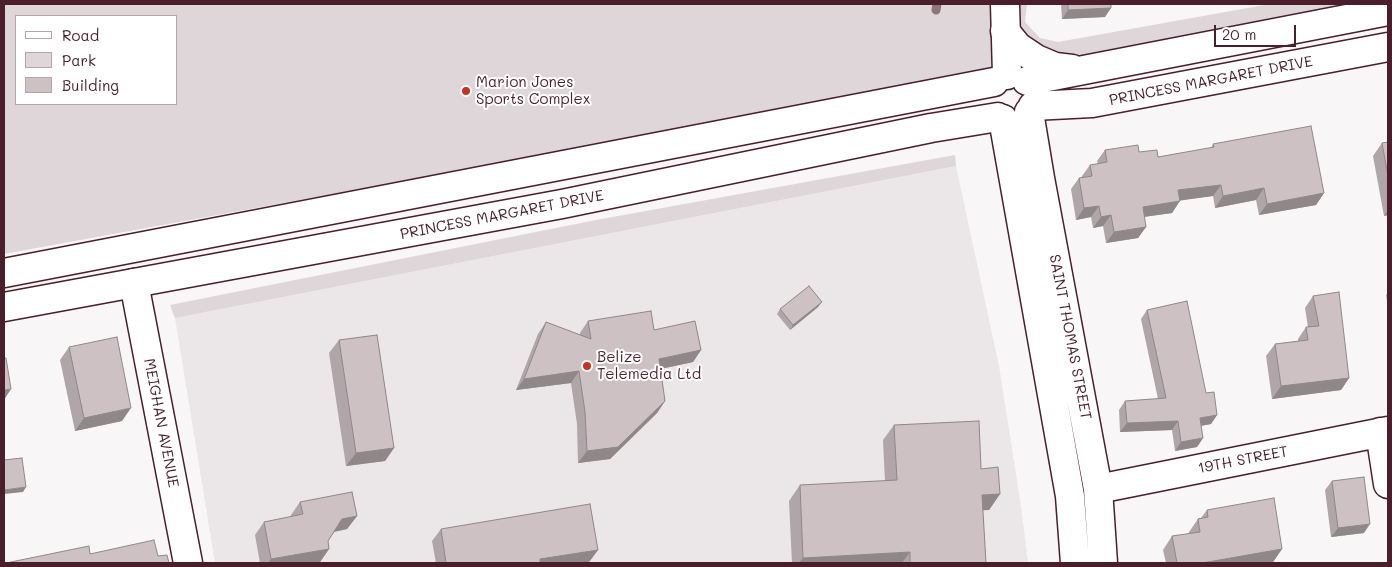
<!DOCTYPE html>
<style>
body{margin:0}
#map{position:relative;width:1392px;height:567px;overflow:hidden;background:#f8f6f7;font-family:Mali,sans-serif}
canvas{display:block}
.frame{position:absolute;inset:0;border:5px solid #4a1f2b;pointer-events:none}
.legend{position:absolute;left:15px;top:15px;width:162px;height:90px;box-sizing:border-box;background:#fff;border:1px solid #b7a5aa;margin:0;padding:6px 9px;list-style:none;font-size:15px;color:#4a1f2b}
.legend li{display:flex;align-items:center;gap:10px;height:25px}
.legend b{width:25px;border:1px solid #b7a5aa}
.scale{position:absolute;left:1214px;top:25px;width:82px;height:22px;box-sizing:border-box;border:2px solid #4a1f2b;border-top:0;padding-left:6px;font-size:15px;line-height:18px;white-space:nowrap;color:#4a1f2b;-webkit-text-stroke:4px #fff;paint-order:stroke}
</style>
<div id="map">
<canvas width="1392" height="567"></canvas>
<div class="frame"></div>
<ul class="legend">
<li><b style="height:6px;background:#fff"></b>Road</li>
<li><b style="height:14px;background:#ded6d9"></b>Park</li>
<li><b style="height:14px;background:#cdc1c4"></b>Building</li>
</ul>
<div class="scale">20 m</div>
</div>
<script>
const g = document.querySelector('canvas').getContext('2d');
g.lineJoin = 'round';
function paint(path, color) {
  g.fillStyle = color;
  g.fill(path, 'evenodd');
}
function toPath(rows) {
  const path = new Path2D();
  for (const r of rows) {
    path.moveTo(r[0], r[1]);
    for (let i = 2; i < r.length; i += 2) path.lineTo(r[i], r[i + 1]);
  }
  return path;
}
function stroke(path, color, width, dash) {
  g.strokeStyle = color;
  g.lineWidth = width;
  g.lineCap = dash ? 'butt' : 'round';
  g.setLineDash(dash || []);
  g.stroke(path);
}
function label(font, color, halo, rows, align = 'center') {
  g.font = font + ' Mali,sans-serif';
  g.lineWidth = 4;
  g.setLineDash([]);
  g.textBaseline = 'middle';
  g.strokeStyle = halo;
  g.fillStyle = color;
  for (const [text, x, y, turn = 0] of rows) {
    g.save();
    g.translate(x, y);
    g.rotate((+turn || 0) * Math.PI / 180);
    g.textAlign = isNaN(turn) ? turn : align;
    if (halo) g.strokeText(text, 0, 0);
    g.fillText(text, 0, 0);
    g.restore();
  }
}
const built = toPath([
 [956,166,999,366,1021,506,1028,563,215,563,175,318]
]);
const green = toPath([
 [4,4,1027,4,1025,22,1040,38,1058,42,1270,4,1358,4,1120,50,4,254],
 [16,16,176,16,176,104,16,104],
 [955,155,956,166,175,318,170,305,596,220]
]);
const stream = toPath([
 [936,10,937,4]
]);
const minor = toPath([
 [1005,4,1007,75],
 [1029,112,1040,178,1098,489,1103,563],
 [1003,119,1070,496,1075,563],
 [134,283,188,563],
 [1380,432,1388,484],
 [1098,489,1388,431]
]);
const major = toPath([
 [1005,31,1018,47,1036,59,1055,67,1072,69],
 [1027,81,1388,11],
 [1033,106,1092,103,1388,47],
 [4,273,994,82],
 [4,307,562,204,931,128,998,117]
]);
const wall = toPath([
 [1061,4,1111,4,1105,17,1062,19],
 [1388,142,1388,215,1384,216,1373,156,1382,143],
 [1213,144,1324,193,1316,205,1259,215,1256,200,1215,208,1213,196,1180,200,1172,213,1144,217,1146,227,1138,238,1106,243,1103,226,1093,228,1091,217,1076,220,1071,189,1079,178,1082,178,1082,176,1090,165,1098,164,1097,161,1105,150,1139,152,1158,157,1211,148],
 [1388,292,1388,308,1386,295],
 [1313,296,1349,378,1341,390,1272,399,1266,356,1275,344,1298,341,1298,339,1306,327,1308,327,1305,308],
 [818,307,790,330,777,314,780,309],
 [1147,310,1206,393,1217,415,1211,424,1201,426,1203,438,1197,447,1175,451,1172,430,1120,432,1119,410,1125,401,1158,399,1141,319],
 [588,321,654,330,701,350,693,362,660,369,665,401,657,413,610,459,578,463,577,424,571,383,516,390,538,334,546,322,580,335,580,333],
 [339,340,394,448,385,461,346,466,329,353],
 [69,347,122,421,75,431,60,360],
 [894,425,981,469,1000,494,989,510,983,510,986,563,792,563,789,501,800,485,885,481,883,440],
 [1332,481,1364,533,1331,537,1325,490],
 [300,502,357,516,347,529,334,532,328,541,329,549,320,562,313,563,260,563,255,535,264,522,291,517,291,515],
 [1207,510,1282,549,1273,562,1267,563,1166,563,1163,550,1172,536,1189,534,1189,532,1198,519,1201,518],
 [441,529,598,550,589,562,583,563,436,563,432,541]
]);
const shadedWall = toPath([
 [1111,8,1105,17,1062,19,1068,10],
 [1221,185,1213,196,1170,202,1178,190],
 [1264,188,1256,200,1215,208,1223,196],
 [1324,193,1316,205,1259,215,1267,204],
 [1180,201,1172,213,1135,218,1143,207],
 [1099,206,1091,217,1076,220,1084,208],
 [1388,210,1388,215,1384,216],
 [1111,215,1103,226,1093,228,1101,217],
 [1146,227,1138,238,1106,243,1114,232],
 [822,302,818,307,790,330,793,325],
 [701,350,693,362,651,371,659,359],
 [579,371,571,383,516,390,524,379],
 [1349,378,1341,390,1272,399,1281,386],
 [11,389,4,400,4,390],
 [665,401,657,413,610,459,578,463,587,451],
 [131,408,122,421,75,431,84,418],
 [1217,415,1211,424,1193,427,1200,418],
 [1178,421,1172,430,1120,432,1127,423],
 [1203,438,1197,447,1175,451,1181,442],
 [394,448,385,461,346,466,356,453],
 [26,487,23,492,4,494,4,490],
 [1000,494,989,510,971,511,982,495],
 [357,516,347,529,333,532,342,519],
 [1370,524,1364,533,1331,537,1338,528],
 [329,549,320,562,313,563,268,563,271,559],
 [1282,549,1273,562,1267,563,1202,563],
 [598,550,589,562,583,563,538,563,540,559],
 [910,552,902,563,799,563,803,558]
]);
const building = toPath([
 [1068,4,1111,4,1111,8,1068,10,1068,4],
 [1311,126,1324,193,1267,204,1264,188,1223,196,1221,185,1178,190,1180,201,1143,207,1146,227,1114,232,1111,215,1101,217,1099,206,1084,208,1079,178,1092,176,1090,165,1107,162,1105,150,1138,145,1139,152,1157,150,1158,157,1214,147,1213,144,1311,126],
 [1388,142,1388,176,1382,143,1388,142],
 [809,286,822,302,793,325,780,309,809,286],
 [1339,292,1349,378,1281,386,1275,344,1308,340,1306,327,1319,326,1313,296,1339,292],
 [1187,301,1206,393,1214,392,1217,415,1200,418,1203,438,1181,442,1178,421,1127,423,1125,401,1166,398,1147,310,1187,301],
 [651,311,654,330,695,321,701,350,659,359,665,401,618,447,587,451,585,412,579,371,524,379,546,322,591,339,588,321,651,311],
 [377,335,394,448,356,453,339,340,377,335],
 [117,337,131,408,84,418,69,347,117,337],
 [4,358,6,358,11,389,4,390,4,358],
 [979,421,981,469,998,467,1000,494,982,495,986,563,910,563,910,552,803,558,800,485,897,480,894,425,979,421],
 [22,458,26,487,4,490,4,460,22,458],
 [1364,477,1370,524,1338,528,1332,481,1364,477],
 [352,492,357,516,342,519,328,541,329,549,271,559,264,522,303,514,300,502,352,492],
 [1274,498,1282,549,1202,563,1177,563,1172,536,1200,532,1198,519,1208,517,1207,510,1274,498],
 [590,504,598,550,540,559,540,563,446,563,441,529,590,504],
 [154,540,158,556,167,555,169,563,6,563,89,546,90,554,154,540]
]);
const markers = [
 [466,91,5,"#c8321e"],
 [587,366,5,"#c8321e"]
];
const streetNames = [
 ["PRINCESS MARGARET DRIVE",1211,81,-11],
 ["PRINCESS MARGARET DRIVE",502,215,-11],
 ["SAINT THOMAS STREET",1070,337,79],
 ["MEIGHAN AVENUE",161,423,79],
 ["19TH STREET",1243,460,-11]
];
const poiNames = [
 ["Marion Jones",476,82],
 ["Sports Complex",476,99],
 ["Belize",597,357],
 ["Telemedia Ltd",597,374]
];
paint(built, '#ebe6e8');
paint(green, '#ded6d9');
stroke(stream, '#8f747b', 9);
stroke(minor, '#4a1f2b', 31);
stroke(major, '#4a1f2b', 31);
stroke(minor, '#fff', 28);
stroke(major, '#fff', 28);
paint(wall, '#b0a6a9');
paint(shadedWall, '#908789');
paint(building, '#cdc1c4');
stroke(building, '#908789', 1);
for (const [x, y, r, color] of markers) {
  const dot = new Path2D();
  dot.arc(x, y, r, 0, 2 * Math.PI);
  g.fillStyle = color;
  g.fill(dot);
  stroke(dot, '#fff', 2);
}
label('15px', '#4a1f2b', '#fff', streetNames);
label('15px', '#4a1f2b', '#fff', poiNames, 'left');
</script>
